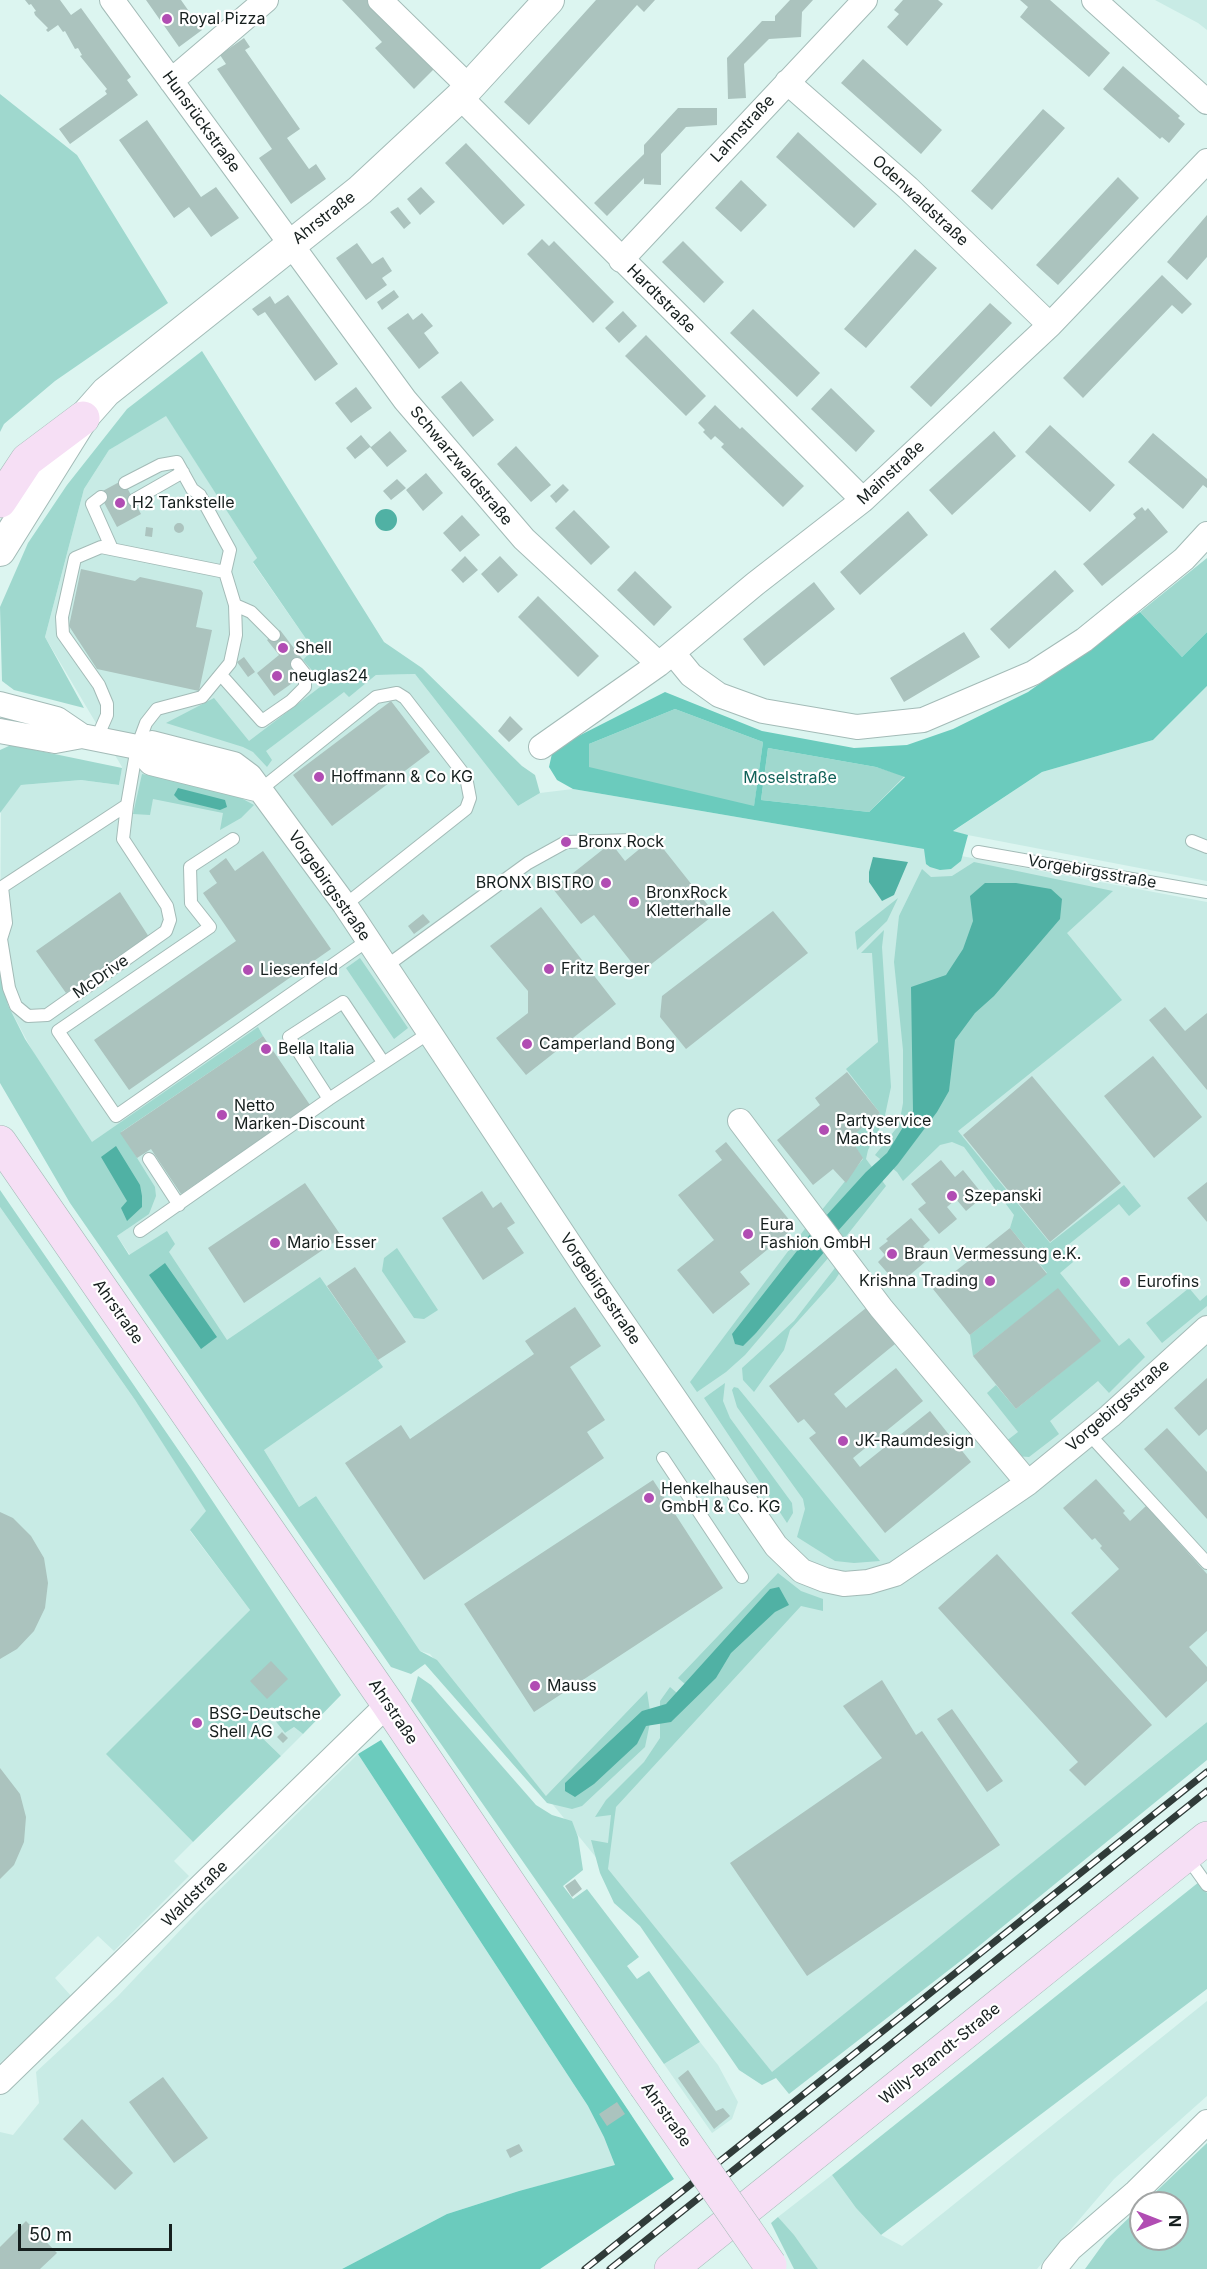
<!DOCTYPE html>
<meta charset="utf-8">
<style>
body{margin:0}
#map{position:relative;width:1207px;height:2269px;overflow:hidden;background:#dcf5f0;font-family:Inter,sans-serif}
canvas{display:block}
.north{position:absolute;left:1129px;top:2191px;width:60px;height:60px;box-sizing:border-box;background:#fff;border:2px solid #a2a5a5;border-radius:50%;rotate:90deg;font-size:16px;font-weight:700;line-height:24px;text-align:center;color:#161f1e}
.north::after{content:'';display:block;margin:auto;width:21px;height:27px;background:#b14db3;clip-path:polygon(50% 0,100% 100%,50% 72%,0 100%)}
.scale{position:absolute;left:18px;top:2224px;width:154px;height:27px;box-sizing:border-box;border:3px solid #161f1e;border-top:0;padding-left:8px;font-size:18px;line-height:21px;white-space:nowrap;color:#161f1e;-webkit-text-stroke:4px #fff;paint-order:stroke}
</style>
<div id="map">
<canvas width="1207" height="2269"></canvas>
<div class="north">N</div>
<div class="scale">50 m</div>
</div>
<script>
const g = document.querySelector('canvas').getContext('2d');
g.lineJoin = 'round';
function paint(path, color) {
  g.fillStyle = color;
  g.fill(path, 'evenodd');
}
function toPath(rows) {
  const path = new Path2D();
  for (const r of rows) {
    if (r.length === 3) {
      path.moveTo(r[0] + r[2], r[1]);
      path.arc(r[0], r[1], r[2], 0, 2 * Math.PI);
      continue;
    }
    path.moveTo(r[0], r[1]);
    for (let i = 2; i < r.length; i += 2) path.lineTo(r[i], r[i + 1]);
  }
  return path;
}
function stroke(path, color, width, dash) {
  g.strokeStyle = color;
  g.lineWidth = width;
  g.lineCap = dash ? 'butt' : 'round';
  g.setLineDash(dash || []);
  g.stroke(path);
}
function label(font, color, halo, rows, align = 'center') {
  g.font = font + ' Inter,sans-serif';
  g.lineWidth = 4.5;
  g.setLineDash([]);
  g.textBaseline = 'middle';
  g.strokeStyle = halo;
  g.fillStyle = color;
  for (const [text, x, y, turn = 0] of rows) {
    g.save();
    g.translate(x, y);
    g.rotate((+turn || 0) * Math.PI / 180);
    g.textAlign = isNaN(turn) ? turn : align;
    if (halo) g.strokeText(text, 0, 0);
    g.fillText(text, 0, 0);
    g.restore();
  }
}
const built = toPath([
 [1155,0,1207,0,1207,30,1198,23],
 [166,415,257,558,253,563,313,649,356,691,376,675,415,674,518,806,540,793,573,789,924,849,1207,902,1207,1722,772,2073,430,1654,420,1651,316,1496,299,1507,264,1450,117,1236,127,1229,8,1005,0,969,1,810,21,785,81,780,119,785,122,767,45,637,84,489,109,450],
 [1207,686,1207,881,952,832,1042,772,1153,740],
 [0,1207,135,1400,207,1511,190,1531,250,1610,107,1754,193,1842,174,1861,189,1876,114,1951,98,1936,55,1978,72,1997,0,2063],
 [264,1715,273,1718,285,1733,294,1727,303,1734,281,1756,252,1728],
 [358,1754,588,2106,614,2089,632,2116,615,2166,519,2191,447,2214,342,2269,0,2269,0,2132,13,2135,39,2103,36,2072,118,1996,205,1904],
 [1207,2001,1207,2096,1114,2179,1037,2269,818,2269,778,2217,832,2175,856,2208,881,2235,902,2246],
 [700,2042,718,2065,738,2102,732,2119,712,2133,664,2064]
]);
const green = toPath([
 [0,94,77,155,168,303,55,381,4,424,0,432],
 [202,351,384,642,422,668,522,766,535,775,540,793,518,806,415,674,376,675,349,697,344,692,266,751,272,760,267,767,253,752,243,747,166,723,214,698,249,741,324,684,303,660,313,649,253,562,257,558,166,416,109,450,84,489,45,637,84,708,14,690,2,681,0,607,28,543,67,485,127,409],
 [1207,558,1207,632,1182,657,1140,612],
 [675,709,763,742,754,807,589,768,589,744],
 [11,745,122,768,119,785,81,780,21,785,0,813,0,750],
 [768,748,876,767,905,776,869,812,761,800],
 [142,774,228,791,254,805,241,818,220,830,223,813,153,799,150,815,133,814],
 [974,862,1113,891,1067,933,1122,1000,958,1131,1050,1243,1124,1185,1141,1206,1129,1216,1119,1204,1063,1249,1073,1262,1060,1273,1119,1346,1129,1338,1145,1357,1109,1393,1098,1381,1050,1421,1059,1434,1029,1457,1015,1456,1005,1442,1018,1432,987,1393,996,1385,1016,1409,1100,1341,1058,1289,973,1356,970,1335,1047,1273,1010,1228,1014,1215,964,1147,952,1142,940,1145,903,1181,897,1172,875,1155,899,1125,903,1103,903,1050,894,962,899,916,922,869,931,877,952,876],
 [898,898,887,921,857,950,855,932],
 [884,930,882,947,891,1087,884,1120,868,1150,866,1159,886,1186,844,1239,821,1211,863,1159,850,1138,880,1113,846,1069,878,1042,872,953,861,953],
 [360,958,408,1028,394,1039,346,968],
 [0,969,8,1005,25,1039,92,1142,258,1027,263,1036,121,1132,155,1187,156,1196,149,1214,117,1236,129,1255,167,1231,175,1244,169,1252,227,1340,320,1277,383,1367,264,1450,299,1507,316,1496,420,1651,437,1660,546,1796,647,1691,651,1718,645,1747,582,1806,572,1809,547,1803,425,1664,411,1674,391,1667,70,1203,0,1083],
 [0,1190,190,1467,341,1695,303,1734,294,1727,285,1733,273,1718,264,1715,252,1728,281,1756,193,1842,106,1754,250,1610,190,1530,206,1511,135,1400,0,1207],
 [807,1226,829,1257,745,1355,726,1372,697,1392,690,1382],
 [397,1248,438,1310,424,1319,414,1318,382,1271,384,1258],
 [838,1264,842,1269,835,1280,790,1330,784,1350,754,1392,743,1380,742,1368,794,1321],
 [1189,1288,1200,1301,1207,1295,1207,1306,1162,1343,1146,1323],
 [725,1383,723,1401,730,1418,792,1503,793,1513,787,1523,704,1398],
 [734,1387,738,1388,880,1561,854,1563,835,1561,797,1537,805,1509,803,1499,737,1407,732,1390],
 [778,1573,801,1591,823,1599,823,1611,801,1606,616,1807,608,1869,772,2072,1207,1722,1207,1760,963,1959,789,2094,776,2078,762,2085,739,2070,640,1926,614,1903,600,1873,591,1840,608,1843,611,1815,595,1817,606,1800,644,1762,660,1738,660,1701,670,1687,677,1693,685,1684,678,1678],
 [418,1676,431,1685,536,1805,552,1815,572,1821,578,1837,583,1870,563,1886,573,1899,587,1889,639,1957,627,1966,637,1979,649,1971,700,2042,664,2064,411,1701],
 [1199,1882,1207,1893,1207,1989,881,2235,856,2208,832,2175],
 [1207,2143,1207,2269,1085,2269,1106,2240,1141,2206,1141,2239,1177,2239,1177,2203,1144,2203],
 [778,2217,794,2235,818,2269,794,2269,771,2223]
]);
const forest = toPath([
 [1140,612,1182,657,1207,632,1207,686,1153,740,1042,772,953,831,968,835,961,861,951,869,940,870,930,867,926,864,924,849,573,789,557,780,549,767,553,749,665,692,762,731,854,748,907,745,953,729,1028,692],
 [675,709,763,742,754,806,589,767,589,744],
 [768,748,876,767,905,777,869,812,761,800],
 [381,1740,674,2179,540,2269,342,2269,447,2214,519,2191,615,2165,604,2137,588,2106,358,1754]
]);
const water = toPath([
 [386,520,11],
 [178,788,225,800,227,807,220,810,179,800,174,795],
 [873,857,908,862,894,895,882,901,869,882,869,872],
 [985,883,1016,883,1051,889,1062,899,1060,919,994,996,975,1013,955,1040,949,1091,937,1112,898,1164,837,1232,825,1217,866,1172,887,1153,913,1111,911,987,946,975,963,949,973,921,970,896],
 [116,1146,140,1185,142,1196,142,1207,127,1221,121,1208,127,1201,101,1157],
 [811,1233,825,1251,756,1333,743,1346,735,1344,732,1334],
 [165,1263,217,1337,201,1349,149,1275],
 [779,1587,789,1605,775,1612,731,1653,716,1678,671,1722,646,1726,637,1744,594,1784,575,1797,565,1791,565,1783,642,1711,666,1704,770,1589]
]);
const building = toPath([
 [25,0,60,0,71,15,81,8,131,77,127,80,138,95,70,144,59,129,107,94,105,91,107,89,80,56,82,55,78,48,75,49,65,31,63,32,58,25,48,32,46,30,48,28,35,15,34,12,36,11,31,4,29,5],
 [146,0,181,0,202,30,179,47],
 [342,0,372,0,436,67,414,89,375,48,382,42],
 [596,0,655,0,644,12,637,5,529,125,504,102],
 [790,0,813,0,802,12,801,37,769,39,744,64,746,98,728,99,727,58,762,21,775,21,775,16],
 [903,0,938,0,943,4,907,46,887,27,899,14,894,10],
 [1020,0,1050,0,1110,53,1089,77,1020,17,1028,7],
 [244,38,250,47,245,50,300,129,287,138,309,169,316,164,326,179,291,204,259,158,272,149,217,69,226,64,220,55],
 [863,59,942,130,921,154,841,83],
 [1123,66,1180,116,1178,118,1185,124,1169,143,1162,137,1160,139,1103,89],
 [678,108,717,108,717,125,686,127,661,154,661,185,644,184,644,178,607,216,594,203,644,154,644,145],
 [1043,109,1065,128,992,210,971,191],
 [147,120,201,197,216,187,239,218,211,237,189,207,174,218,119,140],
 [798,132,877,204,854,228,776,157],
 [466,143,525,205,503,225,445,163],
 [1118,177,1139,198,1058,285,1036,265],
 [741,180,767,205,741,232,715,208],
 [421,187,435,202,420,215,407,199],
 [398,207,411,223,404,229,390,212],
 [1207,215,1207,257,1187,280,1167,262],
 [542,239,549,246,554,241,614,302,593,323,527,254],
 [683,241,724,282,704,303,662,262],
 [357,243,372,264,383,257,392,271,382,278,387,285,366,300,336,258],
 [915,249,937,268,866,348,844,329],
 [1162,275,1192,304,1182,314,1172,305,1083,398,1063,378],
 [394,290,399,297,382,310,377,302],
 [288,295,338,364,315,381,265,312,258,316,252,309,270,296,275,304],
 [990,303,1012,323,931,407,910,387],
 [753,309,820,373,797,397,730,333],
 [623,311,637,326,619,343,605,328],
 [408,313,413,320,422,313,433,326,424,333,439,353,419,369,387,328],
 [646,335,706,396,686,416,625,356],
 [461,381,494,420,473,437,441,397],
 [356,387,372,408,351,423,335,403],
 [831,388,875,431,856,452,811,409],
 [715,405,740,429,742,427,804,486,783,507,721,447,724,444,715,436,711,440,703,432,705,430,698,423],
 [1050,425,1115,485,1090,512,1025,452],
 [390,431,407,451,387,467,370,447,355,459,346,448,361,435,371,447],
 [994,431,1016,456,952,515,929,490],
 [1153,433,1207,479,1207,488,1203,485,1183,509,1128,462],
 [516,446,551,485,531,502,497,464],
 [426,473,443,493,423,511,406,490],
 [397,479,406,488,391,500,383,491],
 [123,480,141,514,117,527,99,493],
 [563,484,569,490,556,503,550,496],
 [1142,507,1145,511,1148,508,1168,532,1102,586,1083,564,1136,518,1133,514],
 [574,510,610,547,591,565,555,528],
 [908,511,928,535,860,595,840,572],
 [462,515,480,535,460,552,443,533],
 [179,528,5],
 [146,527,153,528,152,537,145,536],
 [465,556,478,570,463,583,451,570],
 [500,556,518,575,498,593,481,574],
 [81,569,135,581,140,577,201,590,203,593,196,627,212,630,199,691,97,669,69,626],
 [1055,570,1074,591,1009,649,990,629],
 [635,571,672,607,654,626,617,590],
 [814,582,835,609,764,666,743,639],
 [538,596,599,656,578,677,518,617],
 [280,630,303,660,291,670,298,679,274,696,257,673,279,655,267,640],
 [964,632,980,657,904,702,890,678],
 [244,657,255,672,248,677,237,662],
 [391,701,430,752,332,826,293,775],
 [510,716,523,729,509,742,498,731],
 [654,837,715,914,640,973,594,915,581,924,553,889,611,843,625,861],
 [263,851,331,949,129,1090,94,1040,236,941,203,893,217,883,209,871,226,858,235,871],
 [120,892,149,937,66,993,36,951],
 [541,907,616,1004,526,1075,496,1038,528,1013,528,991,490,946],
 [773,911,808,953,686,1049,660,1017,662,996],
 [423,914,430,922,414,934,408,926],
 [1165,1007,1185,1031,1207,1013,1207,1090,1149,1020],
 [263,1036,310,1105,181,1194,151,1149,137,1158,120,1133],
 [1153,1056,1202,1117,1154,1158,1104,1096],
 [847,1072,880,1113,850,1138,863,1158,846,1183,833,1169,813,1185,777,1140,820,1105,815,1098],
 [1032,1076,1121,1183,1050,1242,963,1135],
 [726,1142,795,1227,740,1272,750,1284,713,1314,677,1270,714,1240,678,1195,722,1160,715,1151],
 [941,1160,955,1177,963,1170,984,1196,966,1211,956,1199,947,1207,957,1219,939,1234,918,1209,926,1203,911,1184],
 [1207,1182,1207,1222,1187,1198],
 [305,1183,342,1237,244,1303,208,1248],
 [482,1191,493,1208,501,1202,515,1223,507,1228,524,1253,483,1280,442,1218],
 [911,1218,930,1240,923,1246,932,1256,898,1285,878,1262,885,1255,879,1248,888,1241,886,1239],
 [1010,1228,1047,1274,970,1335,933,1289],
 [355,1267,406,1342,378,1360,327,1286],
 [1058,1288,1101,1341,1016,1409,973,1356],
 [575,1307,601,1346,570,1367,605,1420,587,1432,604,1458,424,1580,345,1463,401,1425,410,1439,534,1354,525,1341],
 [866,1308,895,1344,834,1394,846,1408,896,1368,923,1401,853,1458,860,1467,930,1411,971,1462,885,1533,809,1438,816,1433,804,1419,798,1423,769,1386],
 [1207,1378,1207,1429,1199,1436,1174,1408],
 [1167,1428,1207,1472,1207,1519,1144,1449],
 [1096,1479,1125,1511,1123,1513,1130,1521,1146,1506,1207,1574,1207,1631,1189,1647,1207,1667,1207,1681,1166,1718,1071,1613,1119,1569,1100,1548,1102,1546,1095,1538,1092,1540,1063,1508],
 [653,1480,723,1588,534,1712,464,1604],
 [0,1512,13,1518,31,1536,44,1558,48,1583,45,1608,34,1631,17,1649,0,1659],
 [997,1554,1152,1725,1085,1786,1069,1770,1078,1762,938,1608],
 [271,1661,288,1679,267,1699,250,1681],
 [882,1680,916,1735,922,1731,1000,1845,807,1976,730,1863,882,1758,843,1706],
 [952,1709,1003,1781,987,1792,937,1719],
 [282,1732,288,1738,283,1743,277,1737],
 [0,1768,20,1794,26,1817,24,1842,14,1865,0,1879],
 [575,1879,582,1889,572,1897,565,1886],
 [688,2070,716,2111,723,2108,730,2116,714,2129,678,2078],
 [163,2077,208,2138,174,2163,129,2102],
 [617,2102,625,2114,607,2126,599,2114],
 [82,2119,133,2173,115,2190,63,2139],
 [519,2144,523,2151,510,2158,506,2150],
 [26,2221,57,2253,40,2269,0,2269,0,2247]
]);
const service = toPath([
 [125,483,160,465,177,462,192,489,200,495,230,550,225,572],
 [101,497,92,504,112,549],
 [134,500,183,472],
 [235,605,251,612,274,635],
 [221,675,262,721,291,701,305,687,305,674,297,664],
 [96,740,107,715,107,704,99,685,63,634,62,617,75,558,101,547,225,572,235,605,236,635,230,663,202,697,157,709,146,723,137,747,127,805],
 [260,790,376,697,397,693,405,698,466,777,470,798,466,809,345,905],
 [127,805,123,839,167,906,170,920,166,931,47,1015,28,1016,16,1006,9,988,1,939,6,923,2,887,127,805],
 [233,839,190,867,191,903,210,927,58,1031,116,1116,367,941],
 [1192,841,1207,847],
 [978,852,1207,892],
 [385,967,528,863,566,842,633,840],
 [329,1099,289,1037,343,1002,383,1062],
 [149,1159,179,1205],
 [140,1231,329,1099,429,1033],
 [1088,1433,1207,1563],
 [663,1458,742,1577],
 [1187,1857,1207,1885]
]);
const minor = toPath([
 [112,0,405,400,524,539,659,664],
 [380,0,469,87],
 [1094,0,1207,102],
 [171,81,266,0],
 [787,82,908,188,1050,325],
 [460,97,863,500],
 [621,260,865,0],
 [673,653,691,675,719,695,763,711,857,727,923,720,1033,673,1084,640,1184,559,1207,534],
 [0,704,57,719,82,736,137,747,152,743,234,764,250,776,345,905,592,1278,776,1546,802,1571,825,1580,844,1584,868,1582,895,1574,1028,1483,1110,1416,1207,1328],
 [0,731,55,741,82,736],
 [137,747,151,763,260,790],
 [541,747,659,664,755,584,863,500,1050,325,1207,161],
 [740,1121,881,1308,1028,1483],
 [0,2082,388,1704],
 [1054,2269,1070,2249,1136,2192,1207,2122]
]);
const tertiary = toPath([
 [0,551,83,418,106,392,360,190,460,97,549,0]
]);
const secondary = toPath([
 [0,501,27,460,83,418],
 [0,1142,388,1704,645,2085],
 [671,2269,1207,1838]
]);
const rail = toPath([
 [585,2269,1207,1772],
 [610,2269,1207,1791]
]);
const secondaryBridge = toPath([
 [645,2085,770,2265]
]);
const markers = [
 [167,19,6,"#b14db3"],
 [120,503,6,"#b14db3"],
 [283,648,6,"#b14db3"],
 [277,676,6,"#b14db3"],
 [319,777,6,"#b14db3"],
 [566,842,6,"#b14db3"],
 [606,883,6,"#b14db3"],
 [634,902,6,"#b14db3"],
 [549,969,6,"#b14db3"],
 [248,970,6,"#b14db3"],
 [527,1044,6,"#b14db3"],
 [266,1049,6,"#b14db3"],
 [222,1115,6,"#b14db3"],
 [824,1130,6,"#b14db3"],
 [952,1196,6,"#b14db3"],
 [748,1234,6,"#b14db3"],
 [275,1243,6,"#b14db3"],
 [892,1254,6,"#b14db3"],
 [990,1281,6,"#b14db3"],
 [1125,1282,6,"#b14db3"],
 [843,1441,6,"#b14db3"],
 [649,1498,6,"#b14db3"],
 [535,1686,6,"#b14db3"],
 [197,1723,6,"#b14db3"]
];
const poiNames = [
 ["Royal Pizza",179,19],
 ["H2 Tankstelle",132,503],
 ["Shell",295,648],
 ["neuglas24",289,676],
 ["Hoffmann & Co KG",331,777],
 ["Bronx Rock",578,842],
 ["BRONX BISTRO",594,883,"right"],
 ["BronxRock",646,893],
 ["Kletterhalle",646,911],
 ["Fritz Berger",561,969],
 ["Liesenfeld",260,970],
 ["Camperland Bong",539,1044],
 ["Bella Italia",278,1049],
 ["Netto",234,1106],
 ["Marken-Discount",234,1124],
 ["Partyservice",836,1121],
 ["Machts",836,1139],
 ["Szepanski",964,1196],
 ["Eura",760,1225],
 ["Fashion GmbH",760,1243],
 ["Mario Esser",287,1243],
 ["Braun Vermessung e.K.",904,1254],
 ["Krishna Trading",978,1281,"right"],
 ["Eurofins",1137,1282],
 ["JK-Raumdesign",855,1441],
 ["Henkelhausen",661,1489],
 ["GmbH & Co. KG",661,1507],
 ["Mauss",547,1686],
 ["BSG-Deutsche",209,1714],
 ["Shell AG",209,1732]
];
const streetNames = [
 ["Hunsrückstraße",201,122,54],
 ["Lahnstraße",743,129,-47],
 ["Odenwaldstraße",920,201,43],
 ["Ahrstraße",324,218,-38],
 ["Hardtstraße",661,299,45],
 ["Schwarzwaldstraße",461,466,50],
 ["Mainstraße",891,473,-43],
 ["Vorgebirgsstraße",1092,872,10],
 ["Vorgebirgsstraße",329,886,55],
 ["McDrive",101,977,-35],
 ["Vorgebirgsstraße",600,1289,56],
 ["Ahrstraße",118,1312,55],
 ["Vorgebirgsstraße",1118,1406,-41],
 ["Ahrstraße",393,1712,56],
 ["Waldstraße",195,1894,-45],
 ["Willy-Brandt-Straße",940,2054,-39],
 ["Ahrstraße",666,2115,55]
];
const parkNames = [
 ["Moselstraße",790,778]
];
paint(built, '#c8ebe5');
paint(green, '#9fd8ce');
paint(forest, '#6bcbbd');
paint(water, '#50b1a4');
paint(building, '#abc3be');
stroke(service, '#a3bbb7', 14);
stroke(minor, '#a3bbb7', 26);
stroke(tertiary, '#a3bbb7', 32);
stroke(secondary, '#a3bbb7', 34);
stroke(service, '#fff', 12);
stroke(minor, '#fff', 24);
stroke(tertiary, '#fff', 30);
stroke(secondary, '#f6dff5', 33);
stroke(rail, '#303b39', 7);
stroke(rail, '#fff', 4.5, [14]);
stroke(secondaryBridge, '#a3bbb7', 34, []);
stroke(secondaryBridge, '#f6dff5', 33);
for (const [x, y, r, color] of markers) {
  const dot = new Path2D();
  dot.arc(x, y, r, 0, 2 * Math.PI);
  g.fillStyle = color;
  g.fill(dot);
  stroke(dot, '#fff', 2);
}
label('16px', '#161f1e', '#fff', poiNames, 'left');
label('16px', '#161f1e', '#fff', streetNames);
label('16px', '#116259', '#fff', parkNames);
</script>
